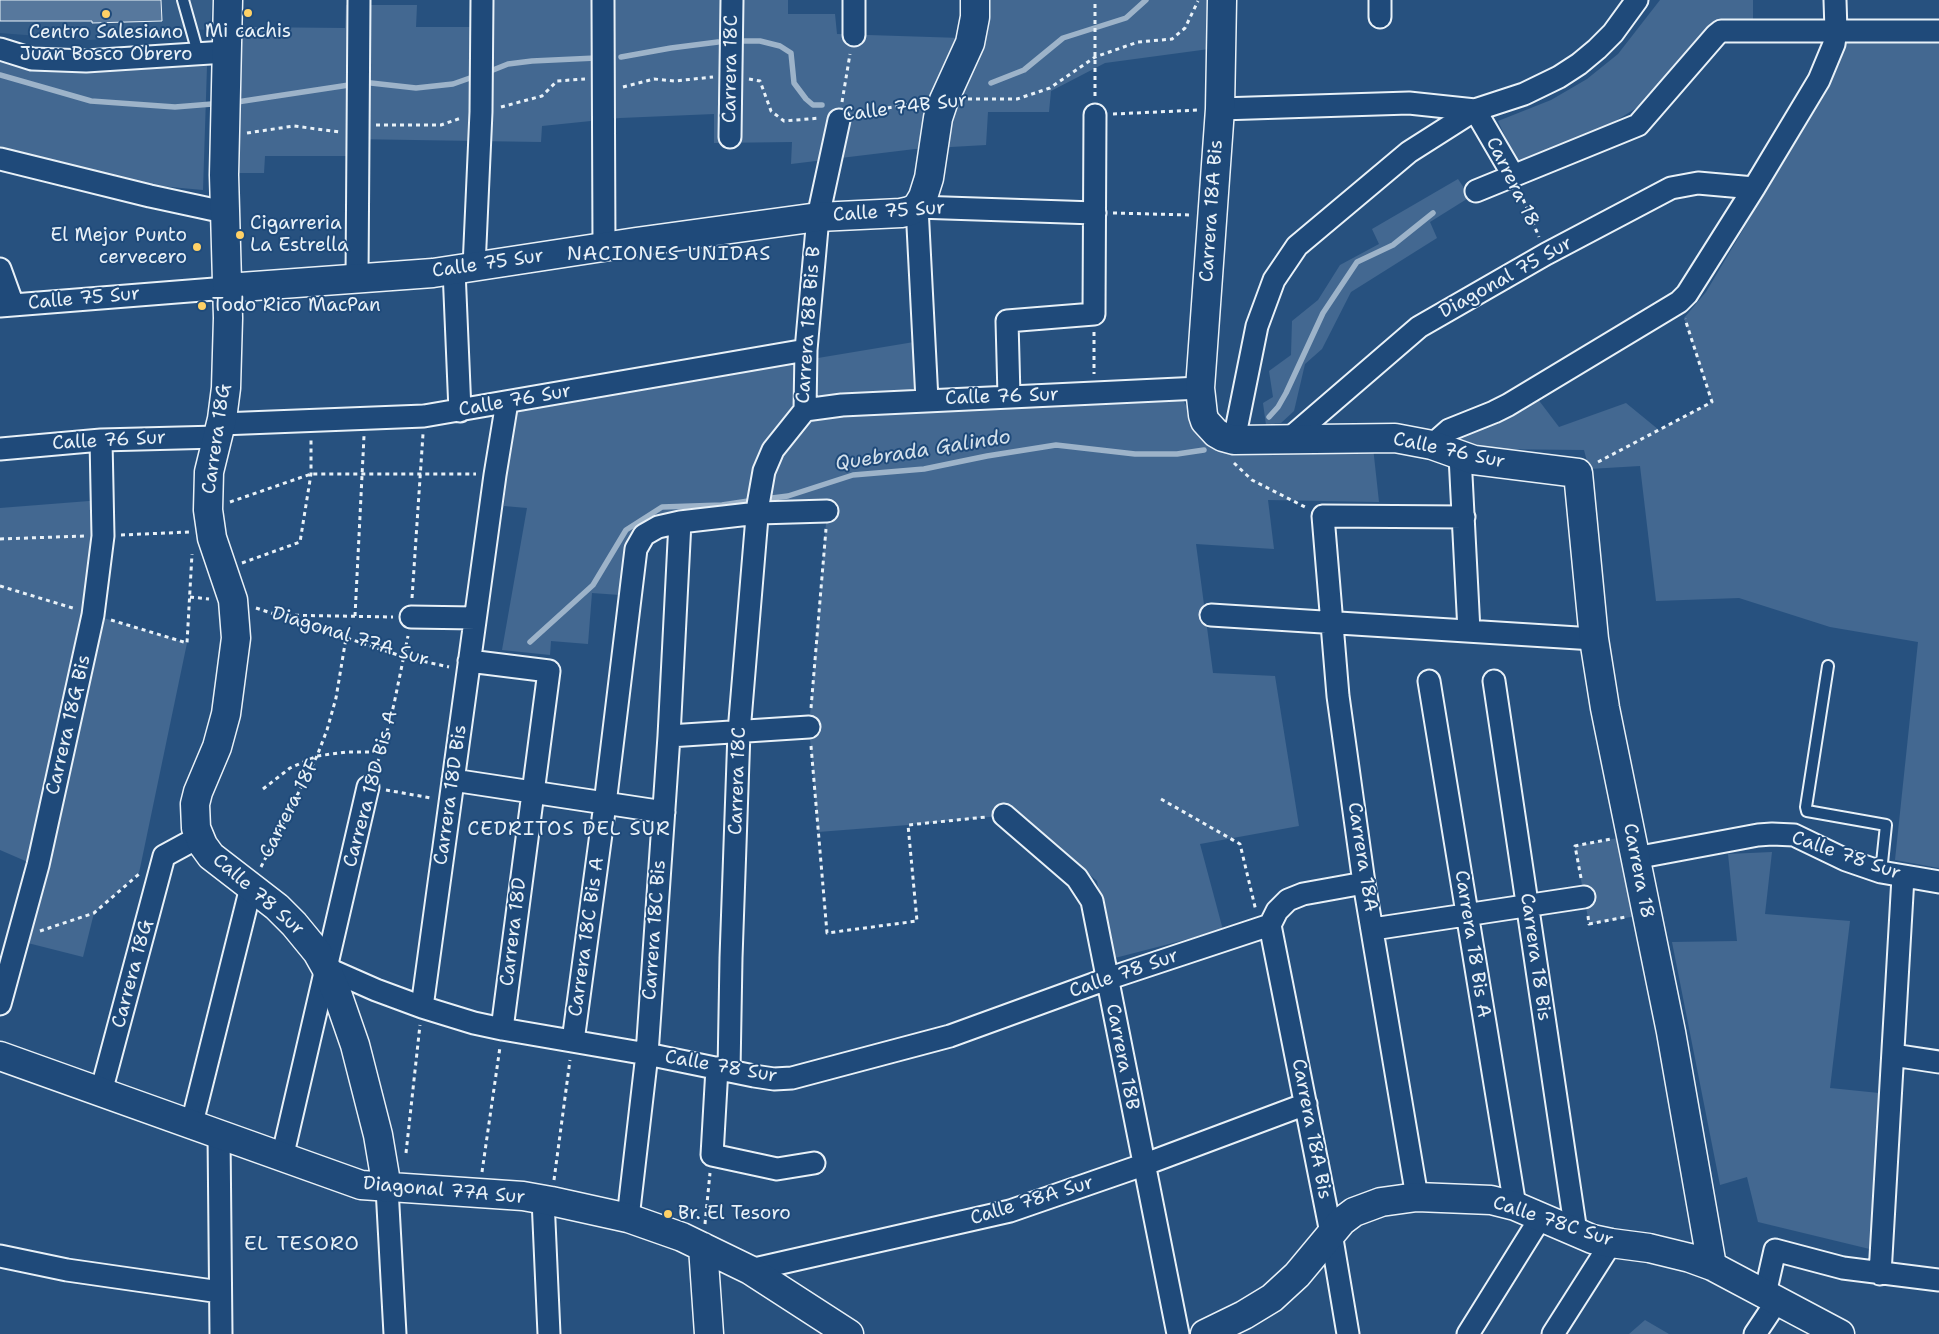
<!DOCTYPE html>
<style>
body{margin:0}
canvas{display:block;background:#27517f}
</style>
<canvas width="1939" height="1334"></canvas>
<script>
const g = document.querySelector('canvas').getContext('2d');
g.lineJoin = 'round';
function paint(path, color) {
  g.fillStyle = color;
  g.fill(path, 'evenodd');
}
function toPath(rows) {
  const path = new Path2D();
  for (const r of rows) {
    path.moveTo(r[0], r[1]);
    for (let i = 2; i < r.length; i += 2) path.lineTo(r[i], r[i + 1]);
  }
  return path;
}
function stroke(path, color, width, dash) {
  g.strokeStyle = color;
  g.lineWidth = width;
  g.lineCap = dash ? 'butt' : 'round';
  g.setLineDash(dash || []);
  g.stroke(path);
}
function label(font, color, halo, rows, align = 'center') {
  g.font = font + ' "Shantell Sans",sans-serif';
  g.lineWidth = 4;
  g.setLineDash([]);
  g.textBaseline = 'middle';
  g.strokeStyle = halo;
  g.fillStyle = color;
  for (const [text, x, y, turn = 0] of rows) {
    g.save();
    g.translate(x, y);
    g.rotate((+turn || 0) * Math.PI / 180);
    g.textAlign = isNaN(turn) ? turn : align;
    if (halo) g.strokeText(text, 0, 0);
    g.fillText(text, 0, 0);
    g.restore();
  }
}
const built = toPath([
 [0,0,212,0,210,30,177,29,171,34,89,40,0,33]
]);
const green = toPath([
 [472,0,788,0,788,14,835,14,837,34,961,38,981,0,1212,0,1209,49,1105,63,1051,91,1049,112,988,112,986,145,915,149,791,164,792,142,714,143,714,114,620,118,542,126,541,142,351,139,349,156,265,156,264,173,235,173,241,27,345,28,346,5,417,5,416,27,472,27],
 [1660,0,1753,0,1753,19,1718,19,1683,63,1641,105,1598,132,1519,167,1498,121,1551,100,1587,79,1618,54],
 [1939,39,1939,868,1895,860,1918,642,1830,627,1739,598,1656,601,1640,466,1589,469,1584,450,1487,449,1452,439,1534,394,1559,427,1626,403,1659,430,1712,402,1684,318,1706,292,1813,112,1839,63,1846,41],
 [0,61,63,72,207,66,203,190,127,183,0,150],
 [1458,179,1470,197,1430,222,1437,238,1351,292,1322,349,1305,364,1294,411,1281,423,1266,425,1263,403,1273,397,1269,371,1291,355,1292,321,1318,300,1340,265,1379,244,1372,229],
 [920,341,923,405,1182,398,1197,426,1373,447,1379,502,1268,500,1274,549,1196,544,1213,673,1275,676,1299,826,1200,844,1223,930,1111,959,1097,881,1020,814,908,825,818,832,809,727,827,511,747,509,629,546,620,595,592,593,588,644,551,641,550,655,502,650,527,508,504,506,512,409],
 [102,500,94,615,187,643,139,873,94,913,83,957,16,940,37,866,0,850,0,508],
 [1623,837,1637,916,1589,924,1575,846],
 [1772,852,1765,914,1850,921,1830,1088,1879,1093,1882,1252,1758,1222,1747,1177,1720,1185,1672,942,1737,941,1728,854],
 [1645,1320,1669,1334,1629,1334]
]);
const stream = toPath([
 [744,41,760,41,780,46,791,53,794,83,806,99,813,105,822,105],
 [621,57,671,48,718,42],
 [493,70,508,64,532,61,596,58],
 [0,75,91,101,175,107,212,104],
 [371,83,416,88,453,84,470,78],
 [991,83,1024,70,1063,38,1126,18,1146,0],
 [237,102,349,85],
 [1269,417,1278,407,1286,393,1323,313,1357,262,1393,245,1433,213],
 [764,499,788,496,853,475,924,469,987,456,1056,445,1135,454,1177,454,1204,450],
 [530,642,593,585,626,530,662,507,722,505,755,500]
]);
const building = toPath([
 [0,0,161,0,162,21,92,23,92,21,0,21,0,0]
]);
const path = toPath([
 [749,79,760,81,771,111,784,121,820,118],
 [623,87,654,79,675,81,713,77],
 [1095,96,1095,0],
 [968,99,1017,99,1050,88,1095,57,1138,42,1172,39,1185,28,1198,1],
 [842,102,850,54],
 [501,107,542,96,557,81,585,79],
 [856,113,919,103],
 [1113,114,1199,110],
 [376,125,441,125,461,118],
 [247,133,294,126,340,132],
 [1520,192,1539,237],
 [1113,213,1191,215],
 [1094,332,1094,374],
 [1598,462,1712,402,1685,319],
 [1234,463,1252,480,1307,508],
 [230,502,311,474,476,474],
 [121,535,189,532],
 [0,539,84,536],
 [242,563,300,542,311,474,311,439],
 [0,586,76,609],
 [190,597,209,599],
 [412,598,423,434],
 [256,608,404,657,449,667],
 [279,615,393,617],
 [355,616,364,436],
 [111,620,187,643,192,554],
 [811,708,826,529],
 [811,746,827,933,917,921,908,825,986,817],
 [374,770,382,752,394,704,408,636],
 [263,789,290,768,317,756,346,752,382,752],
 [386,790,431,798],
 [1161,799,1240,844,1256,911],
 [261,867,317,756,327,730,336,698,346,638],
 [1581,878,1575,846,1611,839],
 [1588,916,1589,924,1626,917],
 [40,931,94,913,139,874],
 [406,1153,420,1025],
 [482,1172,500,1047],
 [554,1180,570,1060],
 [705,1224,710,1173]
]);
const lane = toPath([
 [183,0,198,53],
 [1828,666,1806,807,1807,811,1886,825,1881,872]
]);
const street = toPath([
 [603,0,604,247],
 [1380,17,1380,0],
 [854,35,854,0],
 [0,49,32,59,86,61,226,52],
 [1220,109,1409,103,1475,110,1513,175],
 [730,137,732,0],
 [0,159,150,196,224,212],
 [1476,191,1638,125,1716,35,1721,31,1939,31],
 [474,267,481,112,482,0],
 [0,269,13,305],
 [454,270,460,411],
 [357,278,359,0],
 [0,306,227,288],
 [1009,396,1007,321,1094,314,1095,115],
 [927,400,917,207,1095,213],
 [805,410,842,405,1200,388],
 [221,424,424,416,806,350],
 [1289,439,1419,327,1546,254,1671,188,1698,183,1754,188],
 [1234,440,1257,326,1274,280,1297,246,1409,152,1475,110,1524,94,1559,77,1579,64,1597,49,1613,33,1637,0],
 [1432,445,1449,430,1494,412,1508,405,1679,302,1687,294,1754,188,1819,80,1834,44,1836,31,1835,0],
 [0,449,101,440,218,437],
 [1460,456,1469,631],
 [1211,615,1594,639],
 [411,617,475,618],
 [469,661,549,671,502,1029],
 [1429,681,1515,1206],
 [1494,681,1576,1232],
 [669,736,809,727],
 [453,780,664,812],
 [1004,815,1077,878,1092,901,1178,1334],
 [1635,858,1758,835,1772,834,1794,835,1846,860,1881,872,1939,882],
 [1270,925,1331,1233,1348,1334],
 [1373,929,1584,897],
 [326,968,376,990,422,1007,474,1023,502,1029,647,1054,754,1076,774,1079,792,1078,950,1036,1107,979,1270,925,1277,911,1288,900,1303,894,1364,883],
 [0,1004,38,865,93,615,103,536,101,440],
 [422,1007,495,475,507,402],
 [573,1041,605,804,636,549,644,535,658,527,680,522,758,513,827,511],
 [1893,1055,1939,1062],
 [717,1068,712,1155,777,1169,814,1163],
 [729,1071,731,958,739,732,758,505,764,471,773,450,805,410,806,350,818,217,839,120],
 [101,1092,164,856,199,837],
 [192,1123,251,887],
 [219,1134,221,1334],
 [282,1158,368,787],
 [387,1188,395,1334],
 [1417,1197,1364,883,1338,696,1323,516,1464,517],
 [543,1199,549,1334],
 [628,1218,647,1054,669,736,680,522],
 [0,1256,67,1270,220,1292],
 [750,1270,1010,1211,1143,1165,1306,1104],
 [1880,1274,1903,877],
 [1765,1294,1775,1250,1843,1268,1939,1280],
 [1468,1334,1541,1217],
 [1553,1334,1611,1243],
 [1755,1334,1777,1301]
]);
const secondary = toPath([
 [228,0,224,175,228,318,226,388,222,419,209,472,208,510,212,538,233,600,236,638,226,714,217,747,198,792,195,804,196,828,203,845,211,856,277,907,294,924,317,952,326,968,338,996,355,1045,378,1135,387,1188],
 [1222,0,1220,109,1200,388,1203,415,1205,421,1216,433,1223,437,1234,440,1395,438,1432,445,1474,460,1578,473,1594,639,1605,708,1671,1032,1712,1266],
 [227,288,433,273,636,242,818,217,901,213,910,211,917,207,923,197,929,178,938,118,944,100,970,43,975,17,975,0],
 [0,1056,361,1185,523,1196,551,1201,628,1218,682,1237,750,1270,849,1334],
 [703,1247,709,1334],
 [1205,1334,1244,1315,1272,1298,1297,1275,1342,1221,1354,1212,1381,1202,1417,1197,1491,1200,1515,1206,1592,1239,1611,1243,1649,1248,1690,1258,1712,1266,1840,1334]
]);
const markers = [
 [248,13,5,"#ffd166"],
 [106,14,5,"#ffd166"],
 [240,235,5,"#ffd166"],
 [197,247,5,"#ffd166"],
 [202,306,5,"#ffd166"],
 [668,1214,5,"#ffd166"]
];
const poiNames = [
 ["Mi cachis",248,32,"center"],
 ["Centro Salesiano",106,33,"center"],
 ["Juan Bosco Obrero",106,55,"center"],
 ["Cigarreria",250,224],
 ["La Estrella",250,246],
 ["El Mejor Punto",187,236,"right"],
 ["cervecero",187,258,"right"],
 ["Todo Rico MacPan",212,306],
 ["Br. El Tesoro",678,1214]
];
const streetNames = [
 ["Carrera 18C",731,69,-89],
 ["Calle 74B Sur",905,108,-7],
 ["Carrera 18",1512,182,64],
 ["Carrera 18A Bis",1212,211,-86],
 ["Calle 75 Sur",889,212,-4],
 ["Calle 75 Sur",488,264,-8],
 ["Diagonal 75 Sur",1506,278,-29],
 ["Calle 75 Sur",84,299,-5],
 ["Carrera 18B Bis B",809,325,-86],
 ["Calle 76 Sur",1002,397,-2],
 ["Calle 76 Sur",515,401,-10],
 ["Carrera 18G",217,439,-82],
 ["Calle 76 Sur",109,441,-3],
 ["Calle 76 Sur",1449,451,12],
 ["Diagonal 77A Sur",350,637,17],
 ["Carrera 18G Bis",69,725,-77],
 ["Carrera 18C",738,781,-88],
 ["Carrera 18D Bis A",371,789,-75],
 ["Carrera 18D Bis",451,795,-82],
 ["Carrera 18F",290,809,-63],
 ["Calle 78 Sur",1846,856,19],
 ["Carrera 18A",1362,857,81],
 ["Carrera 18",1638,871,79],
 ["Calle 78 Sur",258,895,41],
 ["Carrera 18C Bis",655,930,-86],
 ["Carrera 18D",514,932,-83],
 ["Carrera 18C Bis A",587,937,-82],
 ["Carrera 18 Bis A",1472,944,81],
 ["Carrera 18 Bis",1535,957,82],
 ["Carrera 18G",133,974,-75],
 ["Calle 78 Sur",1124,974,-19],
 ["Carrera 18B",1122,1057,79],
 ["Calle 78 Sur",721,1067,10],
 ["Carrera 18A Bis",1311,1129,79],
 ["Diagonal 77A Sur",444,1191,5],
 ["Calle 78A Sur",1032,1201,-17],
 ["Calle 78C Sur",1553,1222,18]
];
const neighbourhoodNames = [
 ["NACIONES UNIDAS",669,255],
 ["CEDRITOS DEL SUR",569,830],
 ["EL TESORO",302,1245]
];
const waterNames = [
 ["Quebrada Galindo",923,451,-9]
];
paint(built, '#355d88');
paint(green, '#436891');
stroke(stream, '#9db3c9', 5.5);
paint(building, '#57789d');
stroke(building, '#e8f1f8', 1);
stroke(lane, '#e8f1f8', 14);
stroke(street, '#e8f1f8', 25);
stroke(secondary, '#e8f1f8', 31);
stroke(path, '#e8f1f8', 3, [4, 4]);
stroke(lane, '#1f4a7a', 10);
stroke(street, '#1f4a7a', 21);
stroke(secondary, '#1f4a7a', 28);
for (const [x, y, r, color] of markers) {
  const dot = new Path2D();
  dot.arc(x, y, r, 0, 2 * Math.PI);
  g.fillStyle = color;
  g.fill(dot);
  stroke(dot, '#1f4a7a', 2);
}
label('19px', '#e8f1f8', '#1f4a7a', poiNames, 'left');
label('19px', '#e8f1f8', '#1f4a7a', streetNames);
g.letterSpacing = '1px';
label('20px', '#e8f1f8', '#1f4a7a', neighbourhoodNames);
g.letterSpacing = '0px';
label('italic 20px', '#d5e2ec', '#1f4a7a', waterNames);
</script>
